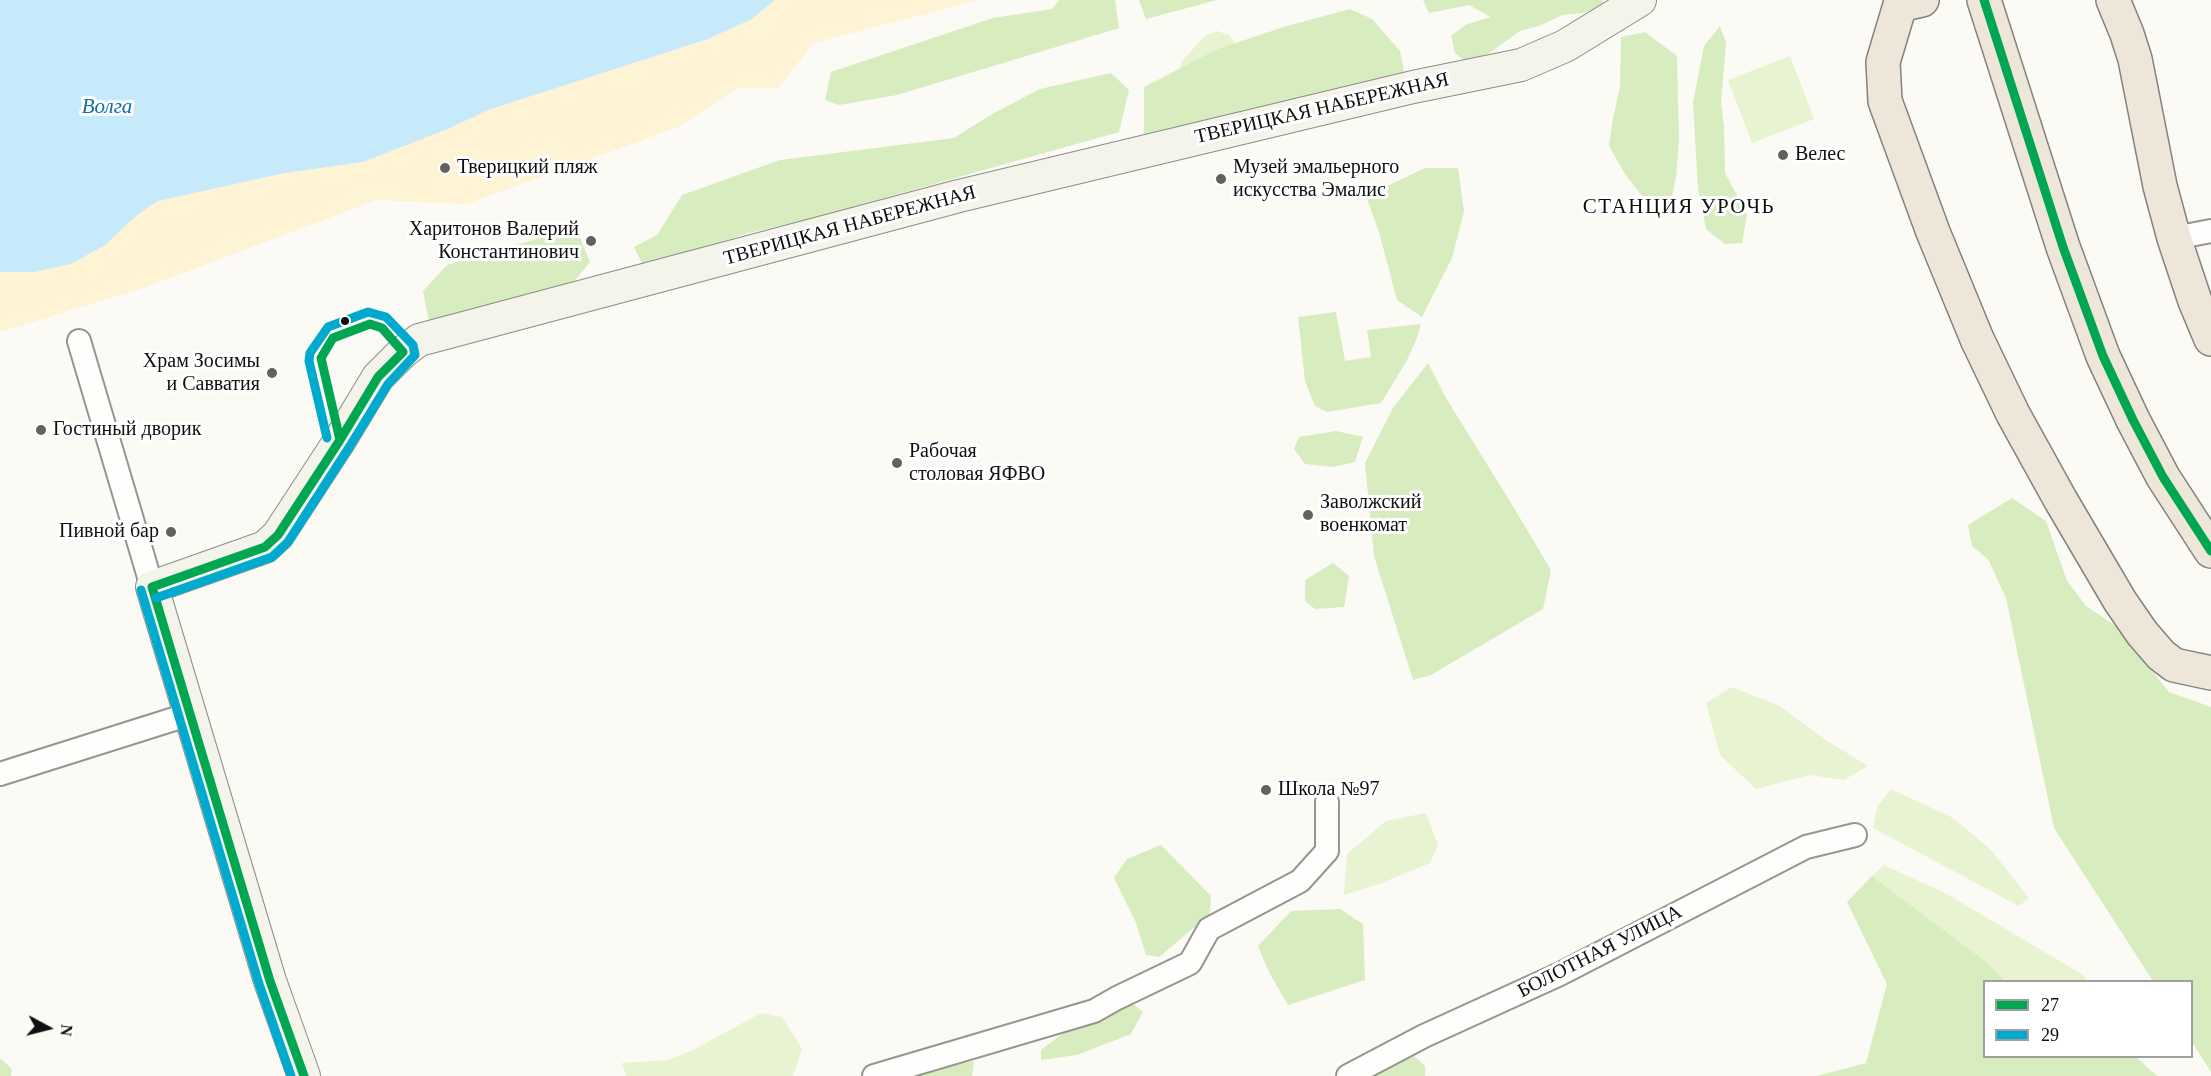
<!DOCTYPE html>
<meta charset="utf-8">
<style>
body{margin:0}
#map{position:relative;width:2211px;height:1076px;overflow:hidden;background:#fcfaf4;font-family:Georgia,serif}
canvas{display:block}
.legend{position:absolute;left:1983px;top:980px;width:210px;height:78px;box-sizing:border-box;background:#fff;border:2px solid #9f9f9f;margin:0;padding:8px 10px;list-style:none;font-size:18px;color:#0f0f0f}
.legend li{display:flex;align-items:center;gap:12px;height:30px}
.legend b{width:30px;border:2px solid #9f9f9f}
.north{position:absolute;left:18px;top:998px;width:60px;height:60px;-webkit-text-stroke:4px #fff;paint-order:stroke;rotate:97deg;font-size:16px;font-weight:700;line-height:24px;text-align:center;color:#0f0f0f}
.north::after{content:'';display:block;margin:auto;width:21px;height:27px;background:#0f0f0f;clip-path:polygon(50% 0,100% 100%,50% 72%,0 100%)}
</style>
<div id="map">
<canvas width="2211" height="1076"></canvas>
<ul class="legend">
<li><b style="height:8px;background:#00a651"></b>27</li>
<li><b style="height:8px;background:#00a9ce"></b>29</li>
</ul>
<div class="north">N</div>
</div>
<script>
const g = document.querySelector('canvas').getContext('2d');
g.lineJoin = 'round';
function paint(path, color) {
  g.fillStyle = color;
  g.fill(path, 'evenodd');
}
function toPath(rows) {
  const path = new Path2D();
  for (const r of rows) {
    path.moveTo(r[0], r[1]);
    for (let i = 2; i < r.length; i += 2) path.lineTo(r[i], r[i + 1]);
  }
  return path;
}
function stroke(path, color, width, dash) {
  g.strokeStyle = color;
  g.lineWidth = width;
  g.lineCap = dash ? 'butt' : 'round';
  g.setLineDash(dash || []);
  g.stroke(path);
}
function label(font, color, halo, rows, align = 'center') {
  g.font = font + ' Georgia,serif';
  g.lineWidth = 6;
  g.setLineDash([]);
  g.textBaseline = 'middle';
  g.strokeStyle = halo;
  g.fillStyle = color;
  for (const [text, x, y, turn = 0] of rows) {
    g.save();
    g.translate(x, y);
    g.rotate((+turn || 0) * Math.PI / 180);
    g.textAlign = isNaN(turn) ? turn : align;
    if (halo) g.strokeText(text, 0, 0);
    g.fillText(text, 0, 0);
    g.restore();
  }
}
const green = toPath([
 [1217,31,1229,35,1237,46,1179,69,1182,61,1205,36],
 [1790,56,1814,119,1752,143,1728,80],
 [1732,687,1778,705,1829,742,1868,766,1844,780,1810,775,1756,789,1720,755,1706,703],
 [1891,789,1953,818,1991,850,2029,898,2019,906,1873,828,1877,807],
 [1426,813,1438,845,1430,863,1379,884,1344,895,1347,854,1386,821],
 [1884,865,1947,894,2083,975,2088,981,2005,981,1984,960,1872,876],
 [761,1013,782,1017,802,1049,793,1076,626,1076,622,1063,668,1060,695,1049]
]);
const forest = toPath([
 [1059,0,1115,0,1119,28,897,95,839,105,825,100,831,72,993,18,1052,9],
 [1139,0,1217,0,1146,19],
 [1423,0,1603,0,1602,6,1583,13,1562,15,1542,25,1520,31,1485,56,1465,61,1455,53,1451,36,1465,25,1491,17,1469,5,1429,13],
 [1350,9,1372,19,1400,51,1404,72,1372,87,1144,139,1144,87,1218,49,1287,26],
 [1720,26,1726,43,1721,102,1724,127,1725,173,1747,214,1742,243,1725,244,1706,229,1698,189,1693,103,1704,46],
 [1645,32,1677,56,1679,139,1676,178,1667,216,1649,205,1625,174,1609,146,1613,118,1620,87,1621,37],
 [1111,73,1129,90,1119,132,817,217,745,234,696,250,645,270,634,247,657,235,682,195,780,160,954,138,992,114,1040,89],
 [1425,168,1458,168,1464,211,1452,258,1422,317,1397,300,1379,232,1366,196],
 [579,235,590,262,572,284,429,321,423,291,447,265,547,236],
 [1336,312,1345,361,1371,357,1367,330,1421,324,1417,338,1406,362,1381,403,1327,412,1315,406,1305,381,1298,317],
 [1428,363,1446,398,1514,508,1551,570,1543,609,1431,675,1413,680,1374,556,1365,463,1393,408],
 [1336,431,1363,437,1355,462,1333,467,1305,464,1294,449,1299,437],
 [2012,498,2046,521,2067,581,2086,606,2116,626,2169,692,2211,707,2211,1072,2192,1042,2192,982,2153,981,2054,828,2006,598,1988,559,1972,546,1968,525],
 [1333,563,1349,576,1344,607,1315,609,1305,601,1305,580],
 [1161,845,1211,896,1210,914,1159,957,1146,955,1136,923,1114,878,1127,859],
 [1872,876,1984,960,2005,981,1984,982,1984,1056,2136,1057,2157,1076,1817,1076,1866,1063,1887,984,1847,902],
 [1340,909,1363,924,1365,980,1288,1005,1269,972,1258,946,1291,911],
 [1133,1004,1143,1012,1131,1034,1077,1055,1041,1060,1041,1050,1070,1028],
 [1413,1055,1425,1066,1425,1076,1370,1076],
 [0,1058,12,1069,11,1076,0,1076],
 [974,1061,972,1076,907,1076,918,1073]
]);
const sand = toPath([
 [775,0,977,0,814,43,778,88,738,88,678,127,467,204,377,200,143,288,0,332,0,272,34,272,105,245,137,215,158,201,285,173,363,162,450,128,488,110,708,39,752,19]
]);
const water = toPath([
 [0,0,775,0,752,19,708,39,488,110,450,128,363,162,285,173,158,201,137,215,105,245,71,264,34,272,0,272]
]);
const street = toPath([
 [2174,238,2211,231],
 [79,341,152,587],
 [0,774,190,714],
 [874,1076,1094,1011,1117,998,1190,963,1209,929,1300,881,1327,851,1327,802],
 [1348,1076,1424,1036,1560,974,1806,847,1855,835]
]);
const secondary = toPath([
 [304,1076,270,981,152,587,265,547,278,535,340,440,378,377,403,352,419,340,959,196,1413,87,1521,65,1565,46,1640,0]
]);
const primary = toPath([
 [1922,0,1900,5,1883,62,1885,101,1933,232,1977,339,2013,414,2060,499,2120,601,2142,633,2161,655,2174,665,2211,673],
 [1984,0,2063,247,2103,356,2133,420,2163,477,2211,551],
 [2113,0,2127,34,2135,59,2160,186,2174,238,2195,301,2211,339]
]);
const bus1 = toPath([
 [1984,0,2063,247,2103,356,2133,420,2163,477,2211,551],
 [340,440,321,358,333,338,370,324,382,328,403,352],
 [152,587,270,981,304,1076],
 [152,587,265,547,278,535,340,440,378,377,403,352]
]);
const bus2 = toPath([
 [327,438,309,361,310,353,328,327,368,312,386,317,413,345,415,355,388,384,350,446],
 [141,590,259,984,291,1076],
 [156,598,272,557,288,542,350,446]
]);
const markers = [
 [1783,155,6,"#62615f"],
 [445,168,6,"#62615f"],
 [1221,179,6,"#62615f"],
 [591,241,6,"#62615f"],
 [345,321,5,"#0f0f0f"],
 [272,373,6,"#62615f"],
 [41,430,6,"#62615f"],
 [897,463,6,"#62615f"],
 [1308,515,6,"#62615f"],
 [171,532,6,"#62615f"],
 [1266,790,6,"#62615f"]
];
const streetNames = [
 ["ТВЕРИЦКАЯ НАБЕРЕЖНАЯ",1322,109,-13],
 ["ТВЕРИЦКАЯ НАБЕРЕЖНАЯ",850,226,-15],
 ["БОЛОТНАЯ УЛИЦА",1600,952,-27]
];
const poiNames = [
 ["Велес",1795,155],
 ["Тверицкий пляж",457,168],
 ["Музей эмальерного",1233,168],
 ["искусства Эмалис",1233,191],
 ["Харитонов Валерий",579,230,"right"],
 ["Константинович",579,253,"right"],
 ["Храм Зосимы",260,362,"right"],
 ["и Савватия",260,385,"right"],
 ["Гостиный дворик",53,430],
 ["Рабочая",909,452],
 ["столовая ЯФВО",909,475],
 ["Заволжский",1320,503],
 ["военкомат",1320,526],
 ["Пивной бар",159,532,"right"],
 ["Школа №97",1278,790]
];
const waterNames = [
 ["Волга",107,107]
];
const neighbourhoodNames = [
 ["СТАНЦИЯ УРОЧЬ",1679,207]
];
paint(green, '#e7f3d1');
paint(forest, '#d7ecbf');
paint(sand, '#fef3d4');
paint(water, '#c6eafa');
stroke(street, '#969592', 26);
stroke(secondary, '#8c8b89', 34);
stroke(primary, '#83827f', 36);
stroke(street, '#fffefd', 22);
stroke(secondary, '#f5f4eb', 32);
stroke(primary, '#eee7d9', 33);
stroke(bus1, '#00a651', 9);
stroke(bus2, '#00a9ce', 9);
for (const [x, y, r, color] of markers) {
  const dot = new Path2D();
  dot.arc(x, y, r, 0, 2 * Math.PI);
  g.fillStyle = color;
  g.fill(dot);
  stroke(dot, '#fff', 2);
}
label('20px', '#0f0f0f', '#fff', streetNames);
label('20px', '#0f0f0f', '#fff', poiNames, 'left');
label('italic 21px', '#0a6eaf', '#fff', waterNames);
g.letterSpacing = '1.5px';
label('21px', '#0f0f0f', '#fff', neighbourhoodNames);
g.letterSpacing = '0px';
</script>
